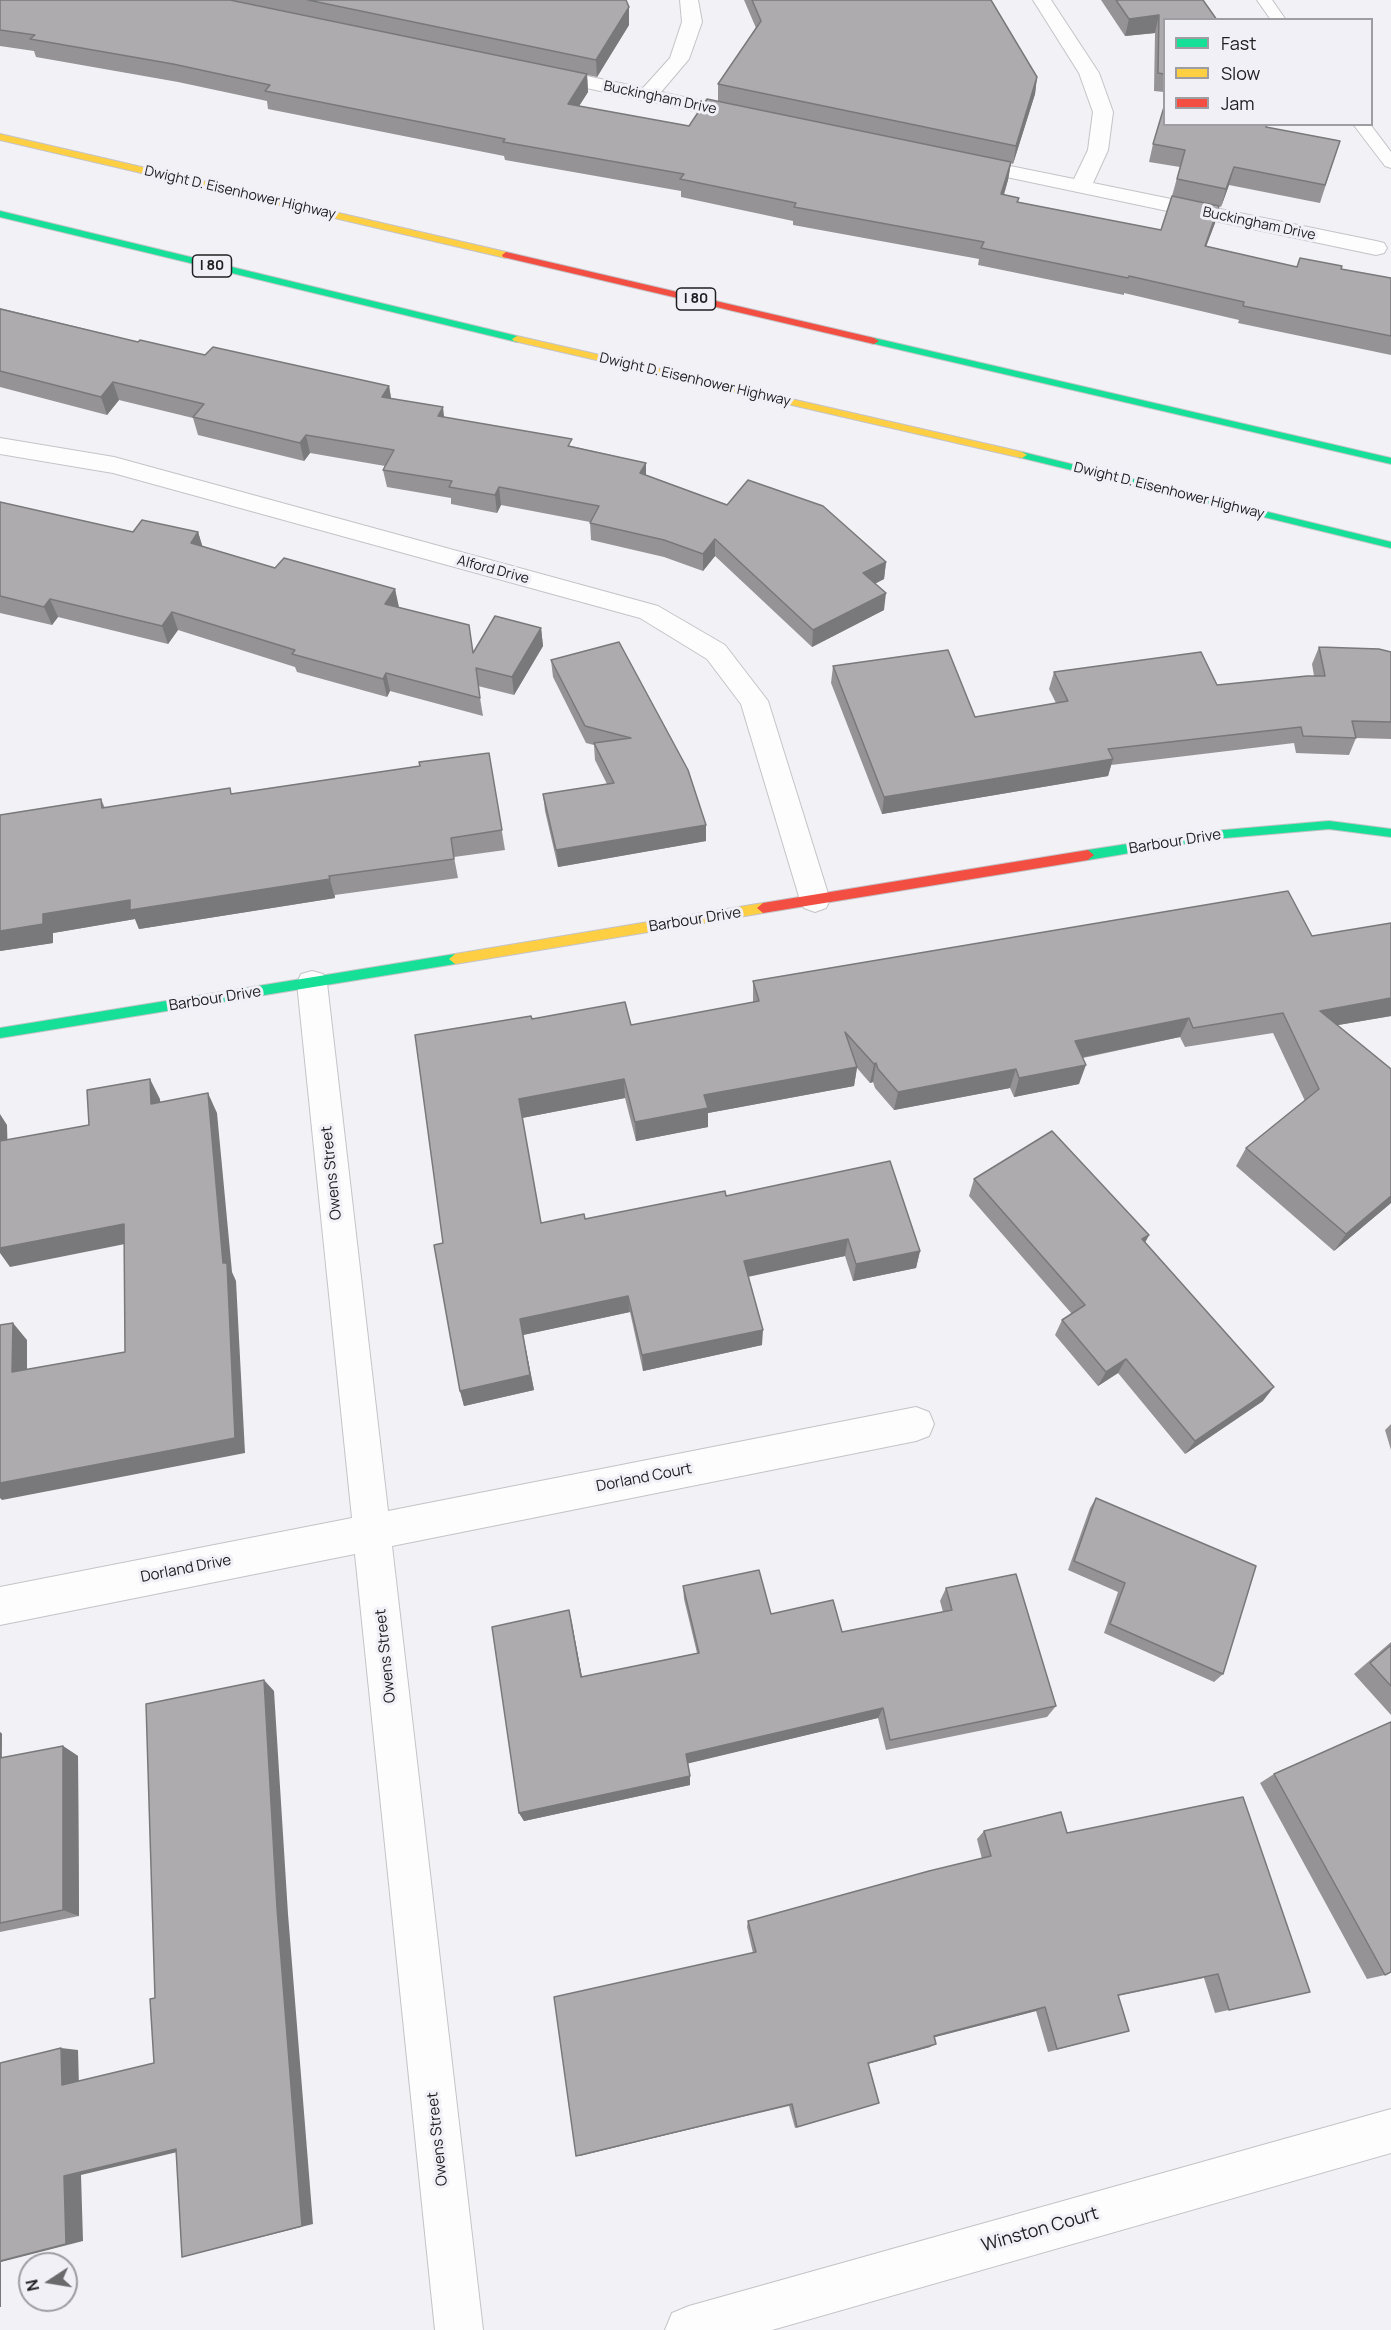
<!DOCTYPE html>
<style>
body{margin:0}
#map{position:relative;width:1391px;height:2330px;overflow:hidden;background:#f2f1f6;font-family:Manrope,sans-serif}
canvas{display:block}
.legend{position:absolute;left:1163px;top:18px;width:210px;height:108px;box-sizing:border-box;background:#f1f0f7;border:2px solid #9d9da2;margin:0;padding:8px 10px;list-style:none;font-size:18px;color:#202022}
.legend li{display:flex;align-items:center;gap:12px;height:30px}
.legend b{width:30px;border:2px solid #9d9da2}
.north{position:absolute;left:18px;top:2252px;width:60px;height:60px;box-sizing:border-box;background:#f1f0f7;border:2px solid #9d9da2;border-radius:50%;rotate:258deg;font-size:16px;font-weight:700;line-height:24px;text-align:center;color:#202022}
.north::after{content:'';display:block;margin:auto;width:21px;height:27px;background:#6a696c;clip-path:polygon(50% 0,100% 100%,50% 72%,0 100%)}
</style>
<div id="map">
<canvas width="1391" height="2330"></canvas>
<ul class="legend">
<li><b style="height:8px;background:#16e098"></b>Fast</li>
<li><b style="height:8px;background:#ffcf43"></b>Slow</li>
<li><b style="height:8px;background:#f24e42"></b>Jam</li>
</ul>
<div class="north">N</div>
</div>
<script>
const g = document.querySelector('canvas').getContext('2d');
g.lineJoin = 'round';
function toPath(rows) {
  const path = new Path2D();
  for (const r of rows) {
    path.moveTo(r[0], r[1]);
    for (let i = 2; i < r.length; i += 2) path.lineTo(r[i], r[i + 1]);
  }
  return path;
}
function stroke(path, color, width, dash) {
  g.strokeStyle = color;
  g.lineWidth = width;
  g.lineCap = dash ? 'butt' : 'round';
  g.setLineDash(dash || []);
  g.stroke(path);
}
function paint(path, color) {
  g.fillStyle = color;
  g.fill(path, 'evenodd');
}
function label(font, color, halo, rows, align = 'center') {
  g.font = font + ' Manrope,sans-serif';
  g.lineWidth = 6;
  g.setLineDash([]);
  g.textBaseline = 'middle';
  g.strokeStyle = halo;
  g.fillStyle = color;
  for (const [text, x, y, turn = 0] of rows) {
    g.save();
    g.translate(x, y);
    g.rotate((+turn || 0) * Math.PI / 180);
    g.textAlign = isNaN(turn) ? turn : align;
    if (halo) g.strokeText(text, 0, 0);
    g.fillText(text, 0, 0);
    g.restore();
  }
}
const lane = toPath([
 [1257,0,1272,0,1286,20,1271,20,1257,0],
 [1353,124,1370,124,1391,152,1391,168,1385,166,1353,124]
]);
const street = toPath([
 [680,0,698,0,702,22,689,59,661,92,753,112,756,116,753,120,746,122,544,79,537,77,534,73,537,69,544,67,643,88,670,58,682,22,680,0],
 [1033,0,1051,0,1099,73,1113,112,1108,150,1093,183,1376,241,1384,243,1387,248,1384,253,1376,255,959,167,956,163,959,159,966,157,1074,179,1088,150,1093,112,1079,73,1033,0],
 [0,438,114,457,658,606,725,645,768,701,830,900,826,908,815,912,804,908,800,900,741,704,707,659,640,618,113,473,0,454,0,438],
 [312,971,323,974,327,983,388,1511,916,1407,929,1412,934,1424,929,1436,916,1441,392,1546,483,2330,435,2330,355,1554,0,1625,0,1587,352,1518,297,983,301,974,312,971],
 [1391,2109,1391,2153,772,2330,665,2330,672,2313,689,2306,1391,2109]
]);
const fast = toPath([
 [0,211,517,336,522,339,517,342,0,217,0,211],
 [874,338,1391,458,1391,464,871,343,871,339,874,338],
 [1022,452,1391,542,1391,548,1018,457,1018,453,1022,452],
 [1329,821,1391,829,1391,837,1329,829,1213,839,1088,860,1082,855,1088,850,1213,831,1329,821],
 [455,954,461,959,455,964,0,1038,0,1028,455,954]
]);
const slow = toPath([
 [0,134,506,252,510,255,506,258,0,140,0,134],
 [517,336,1022,452,1027,455,1022,458,514,341,512,339,517,336],
 [763,903,769,908,763,913,455,964,449,959,455,954,763,903]
]);
const jam = toPath([
 [506,252,874,338,879,341,874,344,503,257,502,255,506,252],
 [1088,850,1094,855,1088,860,763,913,757,908,763,903,1088,850]
]);
const wall = toPath([
 [0,0,626,0,629,25,597,77,587,75,588,92,579,106,689,126,718,101,718,84,756,28,744,0,991,0,1037,77,1035,94,1013,164,1011,163,1008,180,1004,195,1019,198,1018,202,1161,230,1172,196,1180,167,1149,162,1153,144,1266,127,1340,141,1320,203,1229,185,1221,207,1219,206,1215,223,1206,246,1297,267,1300,258,1341,269,1391,278,1391,355,1238,323,1239,320,1124,293,1124,295,978,265,979,259,793,225,793,221,681,197,681,191,505,160,504,156,268,109,267,101,178,82,36,57,34,51,0,46],
 [1101,0,1203,0,1164,20,1164,92,1154,91,1155,33,1125,36],
 [0,308,138,342,205,355,389,386,391,398,444,417,646,463,646,475,886,562,884,579,875,584,884,610,812,647,715,556,703,571,664,557,591,540,590,522,501,505,497,513,451,504,451,498,387,487,383,470,385,466,310,453,304,461,198,435,193,418,119,400,107,415,0,387],
 [0,502,133,532,198,532,202,546,275,568,395,589,398,607,473,653,541,628,543,646,514,695,478,686,483,716,390,691,387,697,297,672,295,667,178,630,168,644,58,617,52,625,0,613],
 [619,642,706,825,706,841,558,867,545,811,543,794,607,784,595,760,594,745,586,743,553,677,551,660],
 [1319,647,1391,652,1391,739,1356,738,1349,755,1296,753,1294,743,1111,765,1108,776,882,814,831,683,833,666,975,717,1056,703,1049,689,1054,672,1217,685,1314,676,1312,664],
 [489,753,505,850,454,857,458,878,335,895,335,898,139,929,135,919,53,933,53,943,0,951,0,815,101,799,105,808,232,794,420,766],
 [1391,923,1391,1016,1338,1025,1391,1203,1334,1251,1236,1166,1246,1148,1305,1101,1273,1033,1185,1047,1180,1037,1083,1058,1079,1084,1014,1097,1010,1088,894,1110,875,1088,873,1082,870,1083,857,1068,854,1086,708,1113,708,1127,636,1141,625,1098,522,1118,541,1223,585,1219,726,1196,920,1251,916,1268,853,1281,845,1256,748,1276,762,1345,643,1371,630,1312,523,1335,534,1390,464,1406,460,1391,443,1243,532,1019,631,1025,753,1003,753,981,1312,936],
 [974,1179,1149,1235,1145,1243,1263,1401,1185,1454,1118,1373,1098,1386,1055,1335,1062,1320,1072,1314,969,1196],
 [1391,1424,1391,1450,1385,1430],
 [1096,1498,1223,1674,1214,1682,1104,1633,1118,1592,1068,1570,1090,1508],
 [683,1586,771,1614,842,1632,943,1612,940,1601,946,1588,1056,1706,1047,1717,886,1750,878,1718,688,1763,690,1776,690,1785,524,1821,519,1813,569,1610,582,1677,697,1653,684,1599],
 [1391,1642,1391,1715,1354,1674],
 [0,1732,2,1734,2,1758,63,1746,78,1756,79,1916,0,1932],
 [1274,1774,1385,1975,1367,1979,1260,1783],
 [984,1831,1067,1833,1310,1992,1215,2013,1204,1978,1118,1996,1129,2031,1048,2052,1036,2011,934,2037,930,2047,868,2064,879,2103,795,2128,789,2106,576,2156,753,1953,747,1927,748,1921,982,1859,977,1839]
]);
const shadedWall = toPath([
 [629,7,629,25,597,77,596,60],
 [1159,15,1155,33,1125,36,1129,19],
 [587,74,588,92,569,122,568,104],
 [1037,77,1035,94,1013,164,1016,146],
 [1011,162,1008,180,998,212,1001,194],
 [1234,167,1229,185,1221,207,1226,189],
 [1219,206,1215,223,1200,263,1205,246],
 [113,382,119,400,107,415,101,397],
 [389,386,392,404,382,397],
 [443,407,445,425,438,416],
 [306,435,310,453,304,461,300,443],
 [646,463,646,481,640,473],
 [499,487,501,505,497,513,495,495],
 [198,532,204,551,191,543],
 [715,539,715,556,703,571,703,554],
 [886,562,884,579,861,590,863,573],
 [395,589,399,607,388,622,385,604],
 [886,593,884,610,812,647,813,630],
 [50,599,58,617,52,625,44,607],
 [172,612,178,630,168,644,162,626],
 [541,628,543,646,514,695,512,677],
 [386,673,390,691,387,697,383,679],
 [1113,759,1108,776,882,814,884,797],
 [706,825,706,841,558,867,556,850],
 [329,876,335,898,139,929,135,919,53,933,53,943,0,951,0,931,43,914,130,900],
 [1391,998,1391,1016,1309,1030,1320,1011],
 [1189,1018,1180,1037,1069,1060,1075,1041],
 [876,1063,873,1082,870,1083,874,1064],
 [1086,1065,1079,1084,1014,1097,1019,1078],
 [857,1067,854,1086,708,1113,708,1127,636,1141,635,1122,704,1095],
 [1016,1069,1010,1088,894,1110,898,1092],
 [150,1079,160,1099,162,1124,151,1104],
 [624,1079,625,1098,522,1118,519,1099],
 [208,1093,217,1113,232,1272,236,1281,245,1453,2,1500,0,1498,0,1483,223,1263],
 [0,1114,7,1125,8,1161,0,1150],
 [1391,1196,1391,1203,1334,1251,1346,1234],
 [124,1224,135,1242,10,1267,0,1253,0,1248],
 [1149,1235,1140,1251,1142,1239],
 [848,1239,845,1256,743,1278,744,1261],
 [920,1251,916,1268,853,1281,856,1264],
 [628,1296,630,1312,523,1335,534,1390,464,1406,460,1391,520,1319],
 [13,1323,27,1340,27,1388,12,1372],
 [763,1330,762,1345,643,1371,642,1355],
 [1126,1359,1118,1373,1098,1386,1106,1372],
 [1274,1387,1263,1401,1185,1454,1195,1441],
 [569,1610,572,1623,584,1688,581,1677],
 [264,1680,274,1691,288,1914,313,2224,182,2257,277,1908],
 [883,1708,878,1718,686,1764,686,1754],
 [0,1732,2,1734,1,1771,0,1770],
 [63,1746,78,1756,79,1916,63,1910],
 [690,1776,690,1785,524,1821,519,1813],
 [1045,2007,1036,2011,928,2039,934,2036],
 [936,2044,930,2047,863,2065,868,2063],
 [61,2048,78,2050,79,2087,62,2085],
 [792,2104,580,2156,576,2156],
 [176,2149,190,2149,81,2175,83,2241,1,2262,1,2307,0,2307,0,2261,64,2176]
]);
const building = toPath([
 [0,0,230,0,587,74,568,104,689,126,707,99,1011,162,1001,194,1019,198,1017,202,1161,230,1172,196,1219,206,1205,246,1297,267,1300,258,1342,266,1341,269,1391,278,1391,336,1243,306,1244,302,1129,276,1128,278,981,248,984,242,794,207,796,203,680,179,684,174,503,142,505,139,265,91,270,85,173,64,30,39,35,35,0,30,0,0],
 [308,0,626,0,629,7,596,60,308,0],
 [752,0,991,0,1037,77,1016,146,718,84,761,21,752,0],
 [1116,0,1203,0,1217,20,1164,20,1164,74,1158,73,1159,15,1129,19,1116,0],
 [1164,107,1164,124,1266,124,1266,127,1340,141,1325,185,1234,167,1226,189,1177,179,1185,150,1153,144,1164,107],
 [0,309,138,342,140,340,205,355,213,347,389,386,382,397,443,407,438,416,572,439,568,446,646,463,640,473,727,505,748,480,823,506,886,562,863,573,886,593,813,630,715,539,703,554,664,540,590,523,599,506,499,487,495,495,449,487,452,481,383,470,394,450,306,435,300,443,193,417,204,404,113,382,101,397,0,371,0,309],
 [0,502,133,532,142,520,198,532,191,543,275,568,284,558,395,589,385,604,469,625,473,653,495,616,541,628,512,677,476,668,480,698,386,673,383,679,292,654,295,650,172,612,162,626,50,599,44,607,0,596,0,502],
 [619,642,688,770,706,825,556,850,543,794,614,783,594,743,631,738,585,726,551,660,619,642],
 [1319,647,1379,649,1391,652,1391,722,1352,721,1356,738,1303,736,1301,727,1108,749,1113,759,884,797,833,666,948,650,975,717,1068,701,1054,672,1201,652,1217,685,1307,676,1325,676,1319,647],
 [489,753,502,830,451,838,454,859,329,876,330,879,130,910,130,900,43,914,43,924,0,931,0,815,101,799,102,808,230,788,231,794,420,766,419,762,489,753],
 [1288,891,1312,936,1391,923,1391,998,1320,1011,1391,1069,1391,1196,1346,1234,1246,1148,1319,1089,1283,1013,1193,1028,1189,1018,1075,1041,1086,1065,1019,1078,1016,1069,898,1092,878,1069,876,1063,874,1064,845,1032,857,1067,704,1095,708,1108,635,1122,624,1079,519,1099,541,1223,584,1214,585,1219,725,1191,726,1196,890,1161,920,1251,856,1264,848,1239,744,1261,763,1330,642,1355,628,1296,520,1319,530,1375,460,1391,434,1245,443,1243,415,1035,531,1016,532,1019,625,1002,631,1025,759,1001,753,981,1288,891],
 [150,1079,151,1104,208,1093,223,1263,227,1263,235,1438,0,1483,0,1325,13,1323,12,1372,125,1352,124,1224,0,1248,0,1141,89,1125,87,1090,150,1079],
 [1052,1131,1149,1235,1142,1239,1274,1387,1195,1441,1126,1359,1106,1372,1062,1320,1085,1305,974,1179,1052,1131],
 [1096,1498,1256,1566,1223,1674,1110,1624,1125,1583,1074,1561,1096,1498],
 [759,1570,771,1614,833,1600,842,1632,952,1610,946,1588,1016,1574,1056,1706,890,1740,883,1708,686,1754,690,1776,519,1813,492,1627,569,1610,581,1677,699,1653,683,1586,759,1570],
 [1391,1645,1391,1686,1370,1663,1391,1645],
 [264,1680,277,1908,302,2226,182,2257,176,2149,64,2176,66,2244,0,2261,0,2063,61,2048,62,2085,154,2063,150,1999,155,1998,146,1704,264,1680],
 [1391,1722,1391,1972,1385,1975,1274,1774,1391,1722],
 [63,1746,63,1910,0,1923,0,1758,63,1746],
 [1243,1797,1310,1992,1229,2010,1218,1974,1118,1995,1129,2031,1057,2049,1045,2007,934,2036,936,2044,868,2063,879,2103,797,2127,792,2104,576,2156,554,1997,756,1952,748,1921,929,1871,991,1856,984,1831,1061,1812,1067,1833,1243,1797]
]);
const farStreetnames = [
 ["Buckingham Drive",660,98,12],
 ["Dwight D. Eisenhower Highway",240,193,13],
 ["Buckingham Drive",1259,224,12],
 ["Dwight D. Eisenhower Highway",695,380,13],
 ["Dwight D. Eisenhower Highway",1169,491,14],
 ["Alford Drive",493,570,15]
];
const shields = [
 [212,266,39],
 [696,299,39]
];
const shieldNames = [
 ["I 80",212,266],
 ["I 80",696,299]
];
const streetNames = [
 ["Barbour Drive",1175,842,-9],
 ["Barbour Drive",695,920,-9],
 ["Barbour Drive",215,999,-9],
 ["Owens Street",332,1173,-96],
 ["Dorland Court",644,1478,-11],
 ["Dorland Drive",186,1569,-11],
 ["Owens Street",386,1656,-96],
 ["Owens Street",438,2139,-96]
];
const nearStreetnames = [
 ["Winston Court",1040,2230,-16]
];
stroke(lane, '#c4c3c7', 2);
stroke(street, '#c4c3c7', 2);
stroke(fast, '#c4c3c7', 2);
stroke(slow, '#c4c3c7', 2);
stroke(jam, '#c4c3c7', 2);
paint(lane, '#fdfdfe');
paint(street, '#fdfdfe');
paint(fast, '#16e098');
paint(slow, '#ffcf43');
paint(jam, '#f24e42');
paint(wall, '#959396');
paint(shadedWall, '#79787a');
paint(building, '#adabae');
stroke(building, '#79787a', 1.5);
label('14px', '#202022', '#f1f0f7', farStreetnames);
for (const [x, y, w] of shields) {
  const box = new Path2D();
  box.roundRect(x - w / 2, y - 11, w, 22, 4.5);
  g.fillStyle = '#f1f0f7';
  g.fill(box);
  stroke(box, '#202022', 1.5);
}
label('bold 14px', '#202022', null, shieldNames);
label('15px', '#202022', '#f1f0f7', streetNames);
label('18px', '#202022', '#f1f0f7', nearStreetnames);
</script>
